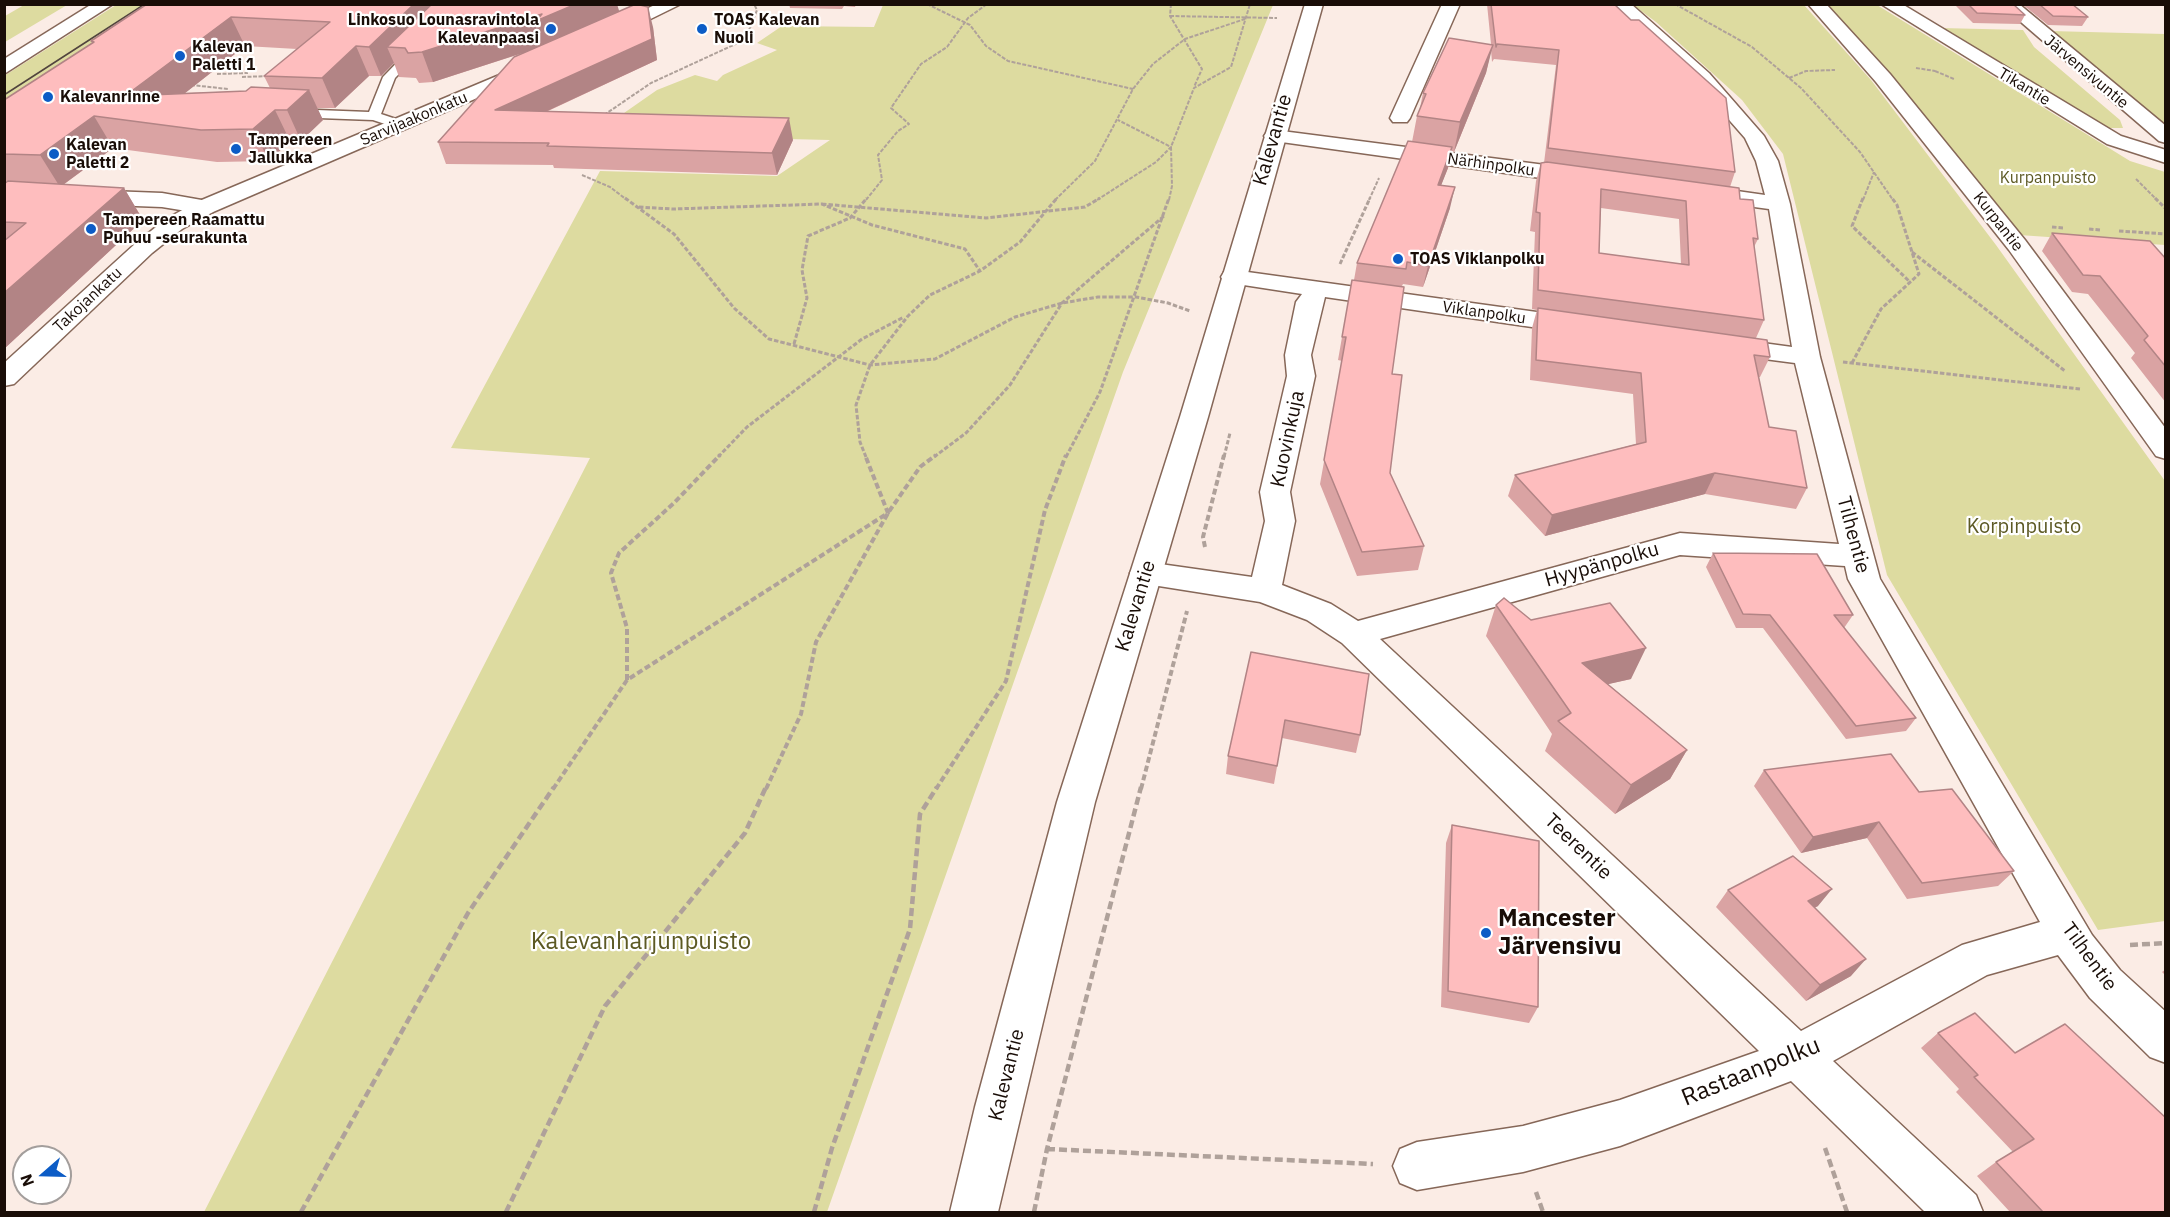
<!DOCTYPE html>
<meta charset="utf-8">
<style>
body{margin:0}
#map{position:relative;width:2170px;height:1217px;overflow:hidden;background:#fbece5;font-family:"IBM Plex Sans",sans-serif}
canvas{display:block}
.frame{position:absolute;inset:0;border:6px solid #190d07;pointer-events:none}
.north{position:absolute;left:12px;top:1145px;width:60px;height:60px;box-sizing:border-box;background:#fff;border:2px solid #a39e9c;border-radius:50%;rotate:250deg;font-size:16px;font-weight:700;line-height:24px;text-align:center;color:#190d07}
.north::after{content:'';display:block;margin:auto;width:21px;height:27px;background:#0c5cc6;clip-path:polygon(50% 0,100% 100%,50% 72%,0 100%)}
</style>
<div id="map">
<canvas width="2170" height="1217"></canvas>
<div class="frame"></div>
<div class="north">N</div>
</div>
<script>
const g = document.querySelector('canvas').getContext('2d');
g.lineJoin = 'round';
function paint(path, color) {
  g.fillStyle = color;
  g.fill(path, 'evenodd');
}
function toPath(rows) {
  const path = new Path2D();
  for (const r of rows) {
    path.moveTo(r[0], r[1]);
    for (let i = 2; i < r.length; i += 2) path.lineTo(r[i], r[i + 1]);
  }
  return path;
}
function stroke(path, color, width, dash) {
  g.strokeStyle = color;
  g.lineWidth = width;
  g.lineCap = dash ? 'butt' : 'round';
  g.setLineDash(dash || []);
  g.stroke(path);
}
function label(font, color, halo, rows, align = 'center') {
  g.font = font + ' "IBM Plex Sans",sans-serif';
  g.lineWidth = 4.5;
  g.setLineDash([]);
  g.textBaseline = 'middle';
  g.strokeStyle = halo;
  g.fillStyle = color;
  for (const [text, x, y, turn = 0] of rows) {
    g.save();
    g.translate(x, y);
    g.rotate((+turn || 0) * Math.PI / 180);
    g.textAlign = isNaN(turn) ? turn : align;
    if (halo) g.strokeText(text, 0, 0);
    g.fillText(text, 0, 0);
    g.restore();
  }
}
const green = toPath([
 [24,5,24,4,67,5,5,42,5,16],
 [116,5,162,5,5,105,4,76],
 [883,5,1273,5,1123,372,827,1212,204,1212,590,458,451,448,600,171,777,176,830,140,619,135,645,119,624,113,657,90,695,75,717,81,723,75,777,50,757,43,782,26,874,27],
 [1633,5,1804,5,1871,80,1996,245,2165,481,2165,921,2098,930,1887,575,1783,154,1742,100,1656,22],
 [1823,5,1877,5,2130,161,2165,172,2165,245,2019,235],
 [1941,28,2023,30,2034,47,2120,120,2123,128,2106,128],
 [2050,31,2165,34,2165,127]
]);
const pathFar3 = toPath([
 [927,4,970,25,986,46,1008,61,1133,89],
 [1171,4,1170,16,1202,69,1194,87],
 [1675,4,1752,47,1801,88,1860,152,1893,200],
 [1170,16,1277,18],
 [1916,68,1935,71],
 [1935,71,1954,79],
 [217,74,248,73],
 [242,77,269,76],
 [1789,78,1806,71,1835,70],
 [191,85,228,89],
 [604,115,651,83,740,42,750,28,757,10,754,4],
 [582,175,610,187,627,200],
 [2136,179,2157,200],
 [866,200,882,180,878,155,898,131,909,124,891,108,921,64,947,47,968,18,987,4],
 [1055,200,1095,161,1133,89,1153,64,1185,39,1245,19],
 [1097,200,1156,162,1171,147,1118,120],
 [1169,200,1172,186,1171,147,1194,88,1231,67,1250,4],
 [1369,200,1379,178],
 [1863,200,1874,172]
]);
const pathFar2 = toPath([
 [625,198,674,234,734,308,769,339,870,365,935,359,1015,317,1062,303,1098,297,1136,297,1168,303,1190,311],
 [1863,198,1852,226,1910,282],
 [2155,198,2166,209],
 [822,204,986,218,1085,207,1100,198],
 [639,207,673,209,822,204,872,225,965,249,980,271],
 [2052,227,2064,228],
 [2089,229,2100,230],
 [2119,231,2166,234],
 [1912,252,2065,371],
 [1340,264,1370,198],
 [794,344,807,298,802,270,808,236,850,218,867,198],
 [1843,362,2080,389],
 [1852,363,1881,309,1919,274,1897,205,1892,198],
 [718,457,747,427,862,339,904,317],
 [866,457,860,442,856,405,870,365,908,316,930,295,980,271,1020,242,1057,198],
 [934,457,966,433,1010,385,1062,303,1164,216],
 [1066,457,1100,392,1169,198],
 [1224,457,1230,433]
]);
const pathFar1 = toPath([
 [1205,547,1203,537,1224,455],
 [627,680,627,628,611,573,619,553,674,503,720,455],
 [553,789,627,680,888,513,865,455],
 [766,789,801,714,816,642,888,513,920,467,936,455],
 [936,789,1006,681,1045,510,1066,455],
 [1141,789,1187,611]
]);
const path = toPath([
 [2130,945,2166,943],
 [1825,1148,1847,1212],
 [1047,1149,1373,1164],
 [1536,1192,1543,1212],
 [301,1212,468,913,554,787],
 [506,1212,605,1006,745,833,766,787],
 [814,1212,832,1148,910,929,920,814,937,787],
 [1034,1212,1047,1149,1141,787]
]);
const service = toPath([
 [412,47,422,50,395,78,381,114,405,122,405,128,400,129,373,120,291,117,285,113,291,109,369,112,383,77,412,47]
]);
const minor = toPath([
 [1442,4,1460,4,1410,118,1407,122,1393,122,1390,118,1442,4],
 [1612,4,1631,4,1709,73,1764,136,1778,161,1790,204,1820,357,1880,579,2092,935,2120,970,2166,1012,2166,1063,2150,1057,2090,998,2058,955,1987,975,1833,1061,1976,1195,1983,1212,1925,1212,1791,1081,1620,1146,1523,1172,1417,1190,1400,1183,1393,1166,1400,1149,1417,1142,1523,1126,1620,1100,1759,1051,1342,643,1307,620,1260,602,1146,584,1135,581,1130,573,1135,565,1146,562,1252,577,1265,521,1260,492,1287,376,1285,355,1296,302,1302,294,1224,282,1221,277,1224,272,1233,270,1580,318,1589,321,1593,326,1589,331,1580,334,1325,297,1311,355,1315,376,1290,492,1295,521,1282,585,1331,604,1358,621,1680,533,1839,544,1795,363,1726,354,1717,352,1713,346,1717,340,1726,338,1792,347,1769,209,1695,199,1687,197,1684,192,1687,187,1695,185,1765,195,1756,161,1745,138,1695,81,1612,4],
 [1680,555,1845,566,1848,579,2040,922,1962,945,1801,1031,1380,639,1680,555],
 [1808,4,1826,4,1890,74,2025,240,2166,429,2166,459,2156,456,2009,250,1876,82,1808,4],
 [1881,4,1902,4,2121,136,2166,150,2166,163,2107,144,1881,4],
 [1274,130,1584,170,1592,172,1595,177,1592,182,1584,184,1267,140,1264,136,1267,132,1274,130],
 [4,187,162,193,213,202,216,207,213,212,205,214,162,207,4,201,4,187]
]);
const tertiary = toPath([
 [657,4,681,4,614,37,602,37,599,33,602,29,657,4],
 [2000,4,2019,4,2166,126,2166,143,2159,141,2000,4],
 [528,63,535,65,538,69,535,73,213,212,182,229,152,253,14,384,4,386,4,363,136,243,166,219,197,202,528,63]
]);
const secondary = toPath([
 [92,4,113,4,4,74,4,59,92,4]
]);
const primary = toPath([
 [1305,4,1323,4,1208,417,1095,802,998,1212,950,1212,975,1107,1057,802,1180,417,1305,4]
]);
const tram = toPath([
 [4,95,145,4]
]);
const wall = toPath([
 [789,4,856,4,855,7,844,6,842,9,790,8],
 [1487,4,1614,4,1735,172,1730,187,1740,199,1758,239,1754,247,1764,320,1756,338,1770,357,1760,377,1758,377,1769,427,1807,488,1796,509,1705,494,1545,536,1508,496,1515,475,1636,444,1633,394,1530,380,1532,328,1537,310,1532,309,1535,232,1530,231,1536,181,1541,163,1544,163,1556,65,1494,59,1492,62,1491,50,1486,73,1454,152,1451,151,1448,168,1441,185,1450,208,1423,287,1403,284,1402,286,1392,374,1390,473,1424,546,1418,570,1357,576,1320,484,1342,361,1338,360,1352,280,1354,280,1357,263,1412,142,1417,116,1420,108,1423,93,1491,44],
 [1601,208,1679,219,1681,264,1599,253],
 [1954,4,2013,4,2025,15,2020,24,1973,23],
 [2022,4,2072,4,2088,17,2082,26,2048,25],
 [135,12,619,12,653,27,657,60,546,112,793,140,777,175,554,168,553,165,446,164,438,142,532,50,433,82,419,83,416,78,399,77,394,63,381,76,369,76,335,108,317,108,323,120,301,141,290,141,269,161,217,162,113,148,63,185,124,188,143,220,4,349,4,100,92,43,91,41],
 [245,46,297,49,264,76,270,88,246,91,185,93],
 [2052,233,2166,259,2166,403,2131,358,2135,353,2088,294,2072,292,2042,251],
 [1713,553,1853,615,1844,628,1916,718,1906,731,1846,739,1763,628,1736,628,1706,567],
 [1496,605,1531,620,1631,679,1608,684,1687,750,1670,779,1615,814,1545,751,1552,734,1486,636],
 [1251,652,1360,735,1356,753,1282,738,1274,784,1226,774,1228,756],
 [1764,770,1919,792,2014,871,1998,886,1907,899,1867,838,1801,853,1754,786],
 [1452,825,1538,1007,1529,1023,1441,1007,1446,843],
 [1728,890,1818,906,1814,908,1851,976,1806,1001,1716,907],
 [2166,969,2166,976,2162,972],
 [1938,1033,2166,1212,2010,1212,1977,1176,1996,1162,2013,1152,1956,1092,1959,1089,1921,1048]
]);
const shadedWall = toPath([
 [414,4,453,4,405,48,387,47,394,63,381,76,369,47],
 [576,4,617,4,621,17,544,46,433,82,422,52,542,14],
 [648,7,653,27,657,60,502,132,495,110],
 [231,17,245,46,147,123,125,96],
 [1493,45,1486,73,1454,152,1460,122],
 [356,46,369,76,335,108,322,78],
 [309,90,323,120,301,141,287,110],
 [275,110,290,141,269,161,253,129],
 [94,116,113,148,60,187,40,155],
 [789,118,793,140,777,175,772,153],
 [1452,147,1448,168,1433,206,1438,185],
 [1455,187,1450,208,1423,287,1428,266],
 [124,188,143,220,4,349,4,293],
 [1715,473,1705,494,1545,536,1552,515],
 [1646,648,1631,679,1569,693,1582,663],
 [1687,750,1670,779,1615,814,1631,785],
 [1879,822,1867,838,1801,853,1813,837],
 [1832,889,1818,906,1794,918,1808,901],
 [1866,959,1851,976,1806,1001,1820,985]
]);
const building = toPath([
 [147,4,414,4,369,47,356,46,322,78,264,76,330,22,231,17,125,96,246,91,251,87,309,90,287,110,275,110,253,129,201,130,94,116,40,155,4,154,4,100,94,42,91,41,147,4],
 [432,4,576,4,536,21,542,14,422,52,408,53,405,48,387,47,432,4],
 [636,4,648,7,652,39,495,110,789,118,772,153,547,146,549,143,438,142,514,57,636,4],
 [1491,4,1614,4,1631,20,1639,20,1726,98,1735,172,1548,148,1559,50,1497,44,1496,47,1491,4],
 [1968,4,2013,4,2025,15,1977,13,1968,4],
 [2039,4,2072,4,2088,17,2053,16,2039,4],
 [1449,38,1493,45,1460,122,1417,116,1426,94,1423,93,1449,38],
 [1408,141,1452,147,1438,185,1455,187,1428,266,1407,262,1406,269,1357,263,1408,141],
 [1547,162,1739,188,1740,199,1753,200,1758,239,1753,238,1764,320,1538,290,1540,213,1536,212,1541,163,1547,162],
 [1601,189,1686,201,1689,265,1599,253,1601,189],
 [8,181,124,188,4,293,4,241,26,223,4,222,4,184,8,181],
 [2052,233,2150,241,2166,259,2166,367,2144,340,2148,336,2100,276,2083,275,2052,233],
 [1352,280,1404,287,1392,374,1402,375,1390,473,1424,546,1362,552,1324,460,1346,337,1342,337,1352,280],
 [1538,308,1767,340,1770,357,1754,355,1769,427,1796,431,1807,488,1715,473,1552,515,1515,475,1646,442,1641,373,1536,360,1538,308],
 [1713,553,1817,554,1853,615,1834,615,1916,718,1856,726,1770,615,1743,614,1713,553],
 [1504,598,1531,620,1610,603,1646,648,1582,663,1687,750,1631,785,1558,721,1571,713,1496,605,1504,598],
 [1251,652,1369,674,1360,735,1285,720,1277,766,1228,756,1251,652],
 [1891,754,1919,792,1952,789,2014,871,1922,883,1879,822,1813,837,1764,770,1891,754],
 [1452,825,1539,841,1538,1007,1448,991,1452,825],
 [1793,856,1832,889,1808,901,1866,959,1820,985,1728,890,1793,856],
 [1975,1013,2015,1053,2065,1024,2166,1118,2166,1212,2043,1212,1996,1162,2034,1139,1974,1077,1978,1075,1938,1033,1975,1013]
]);
const markers = [
 [551,29,6,"#0c5cc6"],
 [702,29,6,"#0c5cc6"],
 [180,56,6,"#0c5cc6"],
 [48,97,6,"#0c5cc6"],
 [236,149,6,"#0c5cc6"],
 [54,154,6,"#0c5cc6"],
 [91,229,6,"#0c5cc6"],
 [1398,259,6,"#0c5cc6"],
 [1486,933,6,"#0c5cc6"]
];
const farPoinames = [
 ["Linkosuo Lounasravintola",539,20,"right"],
 ["Kalevanpaasi",539,38,"right"],
 ["TOAS Kalevan",714,20],
 ["Nuoli",714,38],
 ["Kalevan",192,47],
 ["Paletti 1",192,65],
 ["Kalevanrinne",60,97],
 ["Tampereen",248,140],
 ["Jallukka",248,158],
 ["Kalevan",66,145],
 ["Paletti 2",66,163],
 ["Tampereen Raamattu",103,220],
 ["Puhuu -seurakunta",103,238],
 ["TOAS Viklanpolku",1410,259]
];
const farStreetnames = [
 ["Järvensivuntie",2086,72,40],
 ["Tikantie",2024,87,31],
 ["Sarvijaakonkatu",414,119,-23],
 ["Närhinpolku",1491,165,8],
 ["Kurpantie",1998,222,52],
 ["Takojankatu",88,300,-43],
 ["Viklanpolku",1484,313,8]
];
const farParknames = [
 ["Kurpanpuisto",2048,178]
];
const streetNames = [
 ["Kalevantie",1273,140,-74],
 ["Kuovinkuja",1288,439,-78],
 ["Tilhentie",1853,535,75],
 ["Hyypänpolku",1602,565,-16],
 ["Kalevantie",1136,606,-73],
 ["Teerentie",1578,847,44],
 ["Tilhentie",2089,957,54],
 ["Kalevantie",1007,1075,-76]
];
const parkNames = [
 ["Korpinpuisto",2024,527]
];
const nearPoinames = [
 ["Mancester",1498,919],
 ["Järvensivu",1498,947]
];
const nearParknames = [
 ["Kalevanharjunpuisto",641,942]
];
const nearStreetnames = [
 ["Rastaanpolku",1751,1072,-22]
];
paint(green, '#dddba0');
stroke(service, '#866758', 3);
stroke(minor, '#866758', 3);
stroke(tertiary, '#866758', 3);
stroke(secondary, '#866758', 3);
stroke(primary, '#866758', 3);
stroke(pathFar3, '#afa19a', 2, [4, 1.5]);
stroke(pathFar2, '#afa19a', 3, [4.5, 2]);
stroke(pathFar1, '#afa19a', 4, [6, 3]);
stroke(path, '#afa19a', 4.5, [8, 4]);
paint(service, '#fff');
paint(minor, '#fff');
paint(tertiary, '#fff');
paint(secondary, '#fff');
paint(primary, '#fff');
stroke(tram, '#51443e', 1.5);
paint(wall, '#daa3a3');
paint(shadedWall, '#b28485');
paint(building, '#febdbe');
stroke(building, '#b28485', 1.5);
for (const [x, y, r, color] of markers) {
  const dot = new Path2D();
  dot.arc(x, y, r, 0, 2 * Math.PI);
  g.fillStyle = color;
  g.fill(dot);
  stroke(dot, '#fff', 2);
}
label('bold 16px', '#190d07', '#fff', farPoinames, 'left');
label('16px', '#190d07', '#fff', farStreetnames);
label('16px', '#5c5923', '#fff', farParknames);
label('20px', '#190d07', '#fff', streetNames);
label('20px', '#5c5923', '#fff', parkNames);
label('bold 24px', '#190d07', '#fff', nearPoinames, 'left');
label('24px', '#5c5923', '#fff', nearParknames);
label('24px', '#190d07', '#fff', nearStreetnames);
</script>
